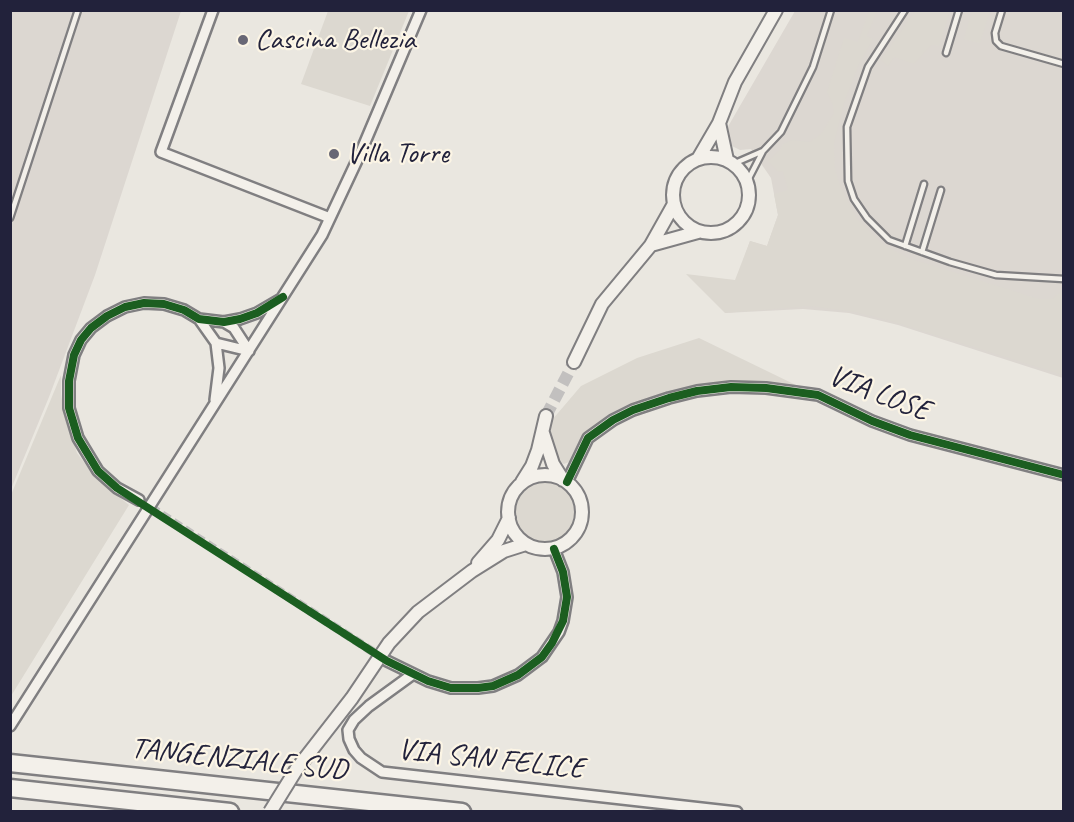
<!DOCTYPE html>
<style>
body{margin:0}
#map{position:relative;width:1074px;height:822px;overflow:hidden;background:#eae7e0;font-family:Caveat,sans-serif}
canvas{display:block}
.frame{position:absolute;inset:0;border:12px solid #22223b;pointer-events:none}
</style>
<div id="map">
<canvas width="1074" height="822"></canvas>
<div class="frame"></div>
</div>
<script>
const g = document.querySelector('canvas').getContext('2d');
g.lineJoin = 'round';
function paint(path, color) {
  g.fillStyle = color;
  g.fill(path, 'evenodd');
}
function toPath(rows) {
  const path = new Path2D();
  for (const r of rows) {
    if (r.length === 3) {
      path.moveTo(r[0] + r[2], r[1]);
      path.arc(r[0], r[1], r[2], 0, 2 * Math.PI);
      continue;
    }
    path.moveTo(r[0], r[1]);
    for (let i = 2; i < r.length; i += 2) path.lineTo(r[i], r[i + 1]);
  }
  return path;
}
function stroke(path, color, width, dash) {
  g.strokeStyle = color;
  g.lineWidth = width;
  g.lineCap = dash ? 'butt' : 'round';
  g.setLineDash(dash || []);
  g.stroke(path);
}
function label(font, color, halo, rows, align = 'center') {
  g.font = font + ' Caveat,sans-serif';
  g.lineWidth = 4.5;
  g.setLineDash([]);
  g.textBaseline = 'middle';
  g.strokeStyle = halo;
  g.fillStyle = color;
  for (const [text, x, y, turn = 0] of rows) {
    g.save();
    g.translate(x, y);
    g.rotate((+turn || 0) * Math.PI / 180);
    g.textAlign = isNaN(turn) ? turn : align;
    if (halo) g.strokeText(text, 0, 0);
    g.fillText(text, 0, 0);
    g.restore();
  }
}
const built = toPath([
 [11,11,181,11,95,275,49,397,11,489],
 [795,11,1063,11,1063,378,898,325,849,313,803,309,725,313,750,241,767,246,778,215,771,178,751,149,740,150,730,145,726,130]
]);
const green = toPath([
 [328,11,409,11,370,106,301,84],
 [869,11,877,11,867,36,873,39,859,64,844,103,834,143,835,169,839,183,857,219,884,245,908,258,1039,299,1052,299,1063,290,1063,375,888,320,855,312,810,306,725,313,686,274,735,280,750,241,767,246,778,215,774,194,788,190,783,171,778,172,768,161,780,150,783,144,792,140,810,142,821,134,834,113,833,105,827,92,844,38,858,42],
 [915,11,950,11,939,46,931,45,914,64,894,57,888,66,881,60],
 [972,11,990,11,980,43,964,39],
 [699,338,802,388,731,383,611,417,584,435,571,461,564,464,554,457,547,436,552,420,581,386,637,358],
 [61,375,61,394,64,413,77,453,97,479,129,505,11,696,11,495],
 [545,512,37]
]);
const streetTunnel = toPath([
 [139,500,384,659]
]);
const secondaryTunnel = toPath([
 [546,416,574,362]
]);
const lane = toPath([
 [905,10,868,67,847,127,848,181,854,199,867,218,889,240,950,262,996,275,1064,279],
 [1002,10,995,33,996,41,1001,46,1064,64],
 [946,53,959,10],
 [763,151,781,132,813,67,831,10],
 [733,164,763,151,747,182],
 [10,218,78,10],
 [905,246,924,184],
 [922,252,941,190]
]);
const street = toPath([
 [213,10,161,152,330,218],
 [199,319,216,343,219,368,215,400],
 [224,322,234,328,249,351],
 [216,343,249,351],
 [567,482,588,438,613,420,633,410,669,398,697,391,731,387,766,388,818,395,872,421,910,435,1064,475],
 [139,500,117,488,98,471,78,438,69,408,69,381,74,355,81,340,91,328,107,316,125,307,144,303,164,304,184,310,199,319,224,322,240,319,257,313,281,299],
 [387,661,428,681,451,688,478,688,493,686,518,675,542,657,559,632,563,621,567,597,563,572,554,549],
 [413,674,369,706,354,720,348,730,349,739,354,750,361,758,382,772,737,812],
 [10,726,322,235,360,154,421,10]
]);
const secondary = toPath([
 [719,123,727,160],
 [711,195,38],
 [698,159,719,123,735,82,776,10],
 [651,245,698,232],
 [574,362,602,304,651,245,674,204],
 [543,433,553,464,563,480],
 [545,512,37],
 [522,482,532,466,538,450,546,416],
 [478,563,498,540,509,518],
 [296,770,352,698,389,643,418,612,472,571,504,551,526,544]
]);
const highway = toPath([
 [10,763,462,812],
 [10,788,230,812]
]);
const secondaryBridge = toPath([
 [270,812,296,770]
]);
const cycleway = toPath([
 [283,297,257,313,240,319,224,322,199,319,184,310,164,304,144,303,125,307,107,316,91,328,81,340,74,355,69,381,69,408,78,438,98,471,117,488,387,661,428,681,451,688,478,688,493,686,518,675,542,657,552,643,563,621,567,597,563,572,554,549],
 [567,482,588,438,613,420,633,410,669,398,697,391,731,387,766,388,818,395,872,421,910,435,1064,475]
]);
const markers = [
 [243,40,6,"#686775"],
 [334,154,6,"#686775"]
];
const poiNames = [
 ["Cascina Bellezia",255,40],
 ["Villa Torre",346,154]
];
const streetNames = [
 ["VIA LOSE",879,394,21],
 ["TANGENZIALE SUD",239,760,6],
 ["VIA SAN FELICE",491,760,6]
];
paint(built, '#dcd7d1');
paint(green, '#dcd8d0');
stroke(streetTunnel, '#c2c0bf', 9, [9, 4.5]);
stroke(secondaryTunnel, '#c2c0bf', 12, [12, 6]);
stroke(lane, '#807f81', 9);
stroke(street, '#807f81', 14);
stroke(secondary, '#807f81', 16);
stroke(highway, '#807f81', 21);
stroke(lane, '#f3f0ea', 4.5);
stroke(street, '#f3f0ea', 9);
stroke(secondary, '#f3f0ea', 12);
stroke(highway, '#f3f0ea', 16);
stroke(secondaryBridge, '#807f81', 16, []);
stroke(secondaryBridge, '#f3f0ea', 12);
stroke(cycleway, '#1b5e20', 8);
for (const [x, y, r, color] of markers) {
  const dot = new Path2D();
  dot.arc(x, y, r, 0, 2 * Math.PI);
  g.fillStyle = color;
  g.fill(dot);
  stroke(dot, '#fcf5e5', 2);
}
label('30px', '#22223b', '#fcf5e5', poiNames, 'left');
label('30px', '#22223b', '#fcf5e5', streetNames);
</script>
